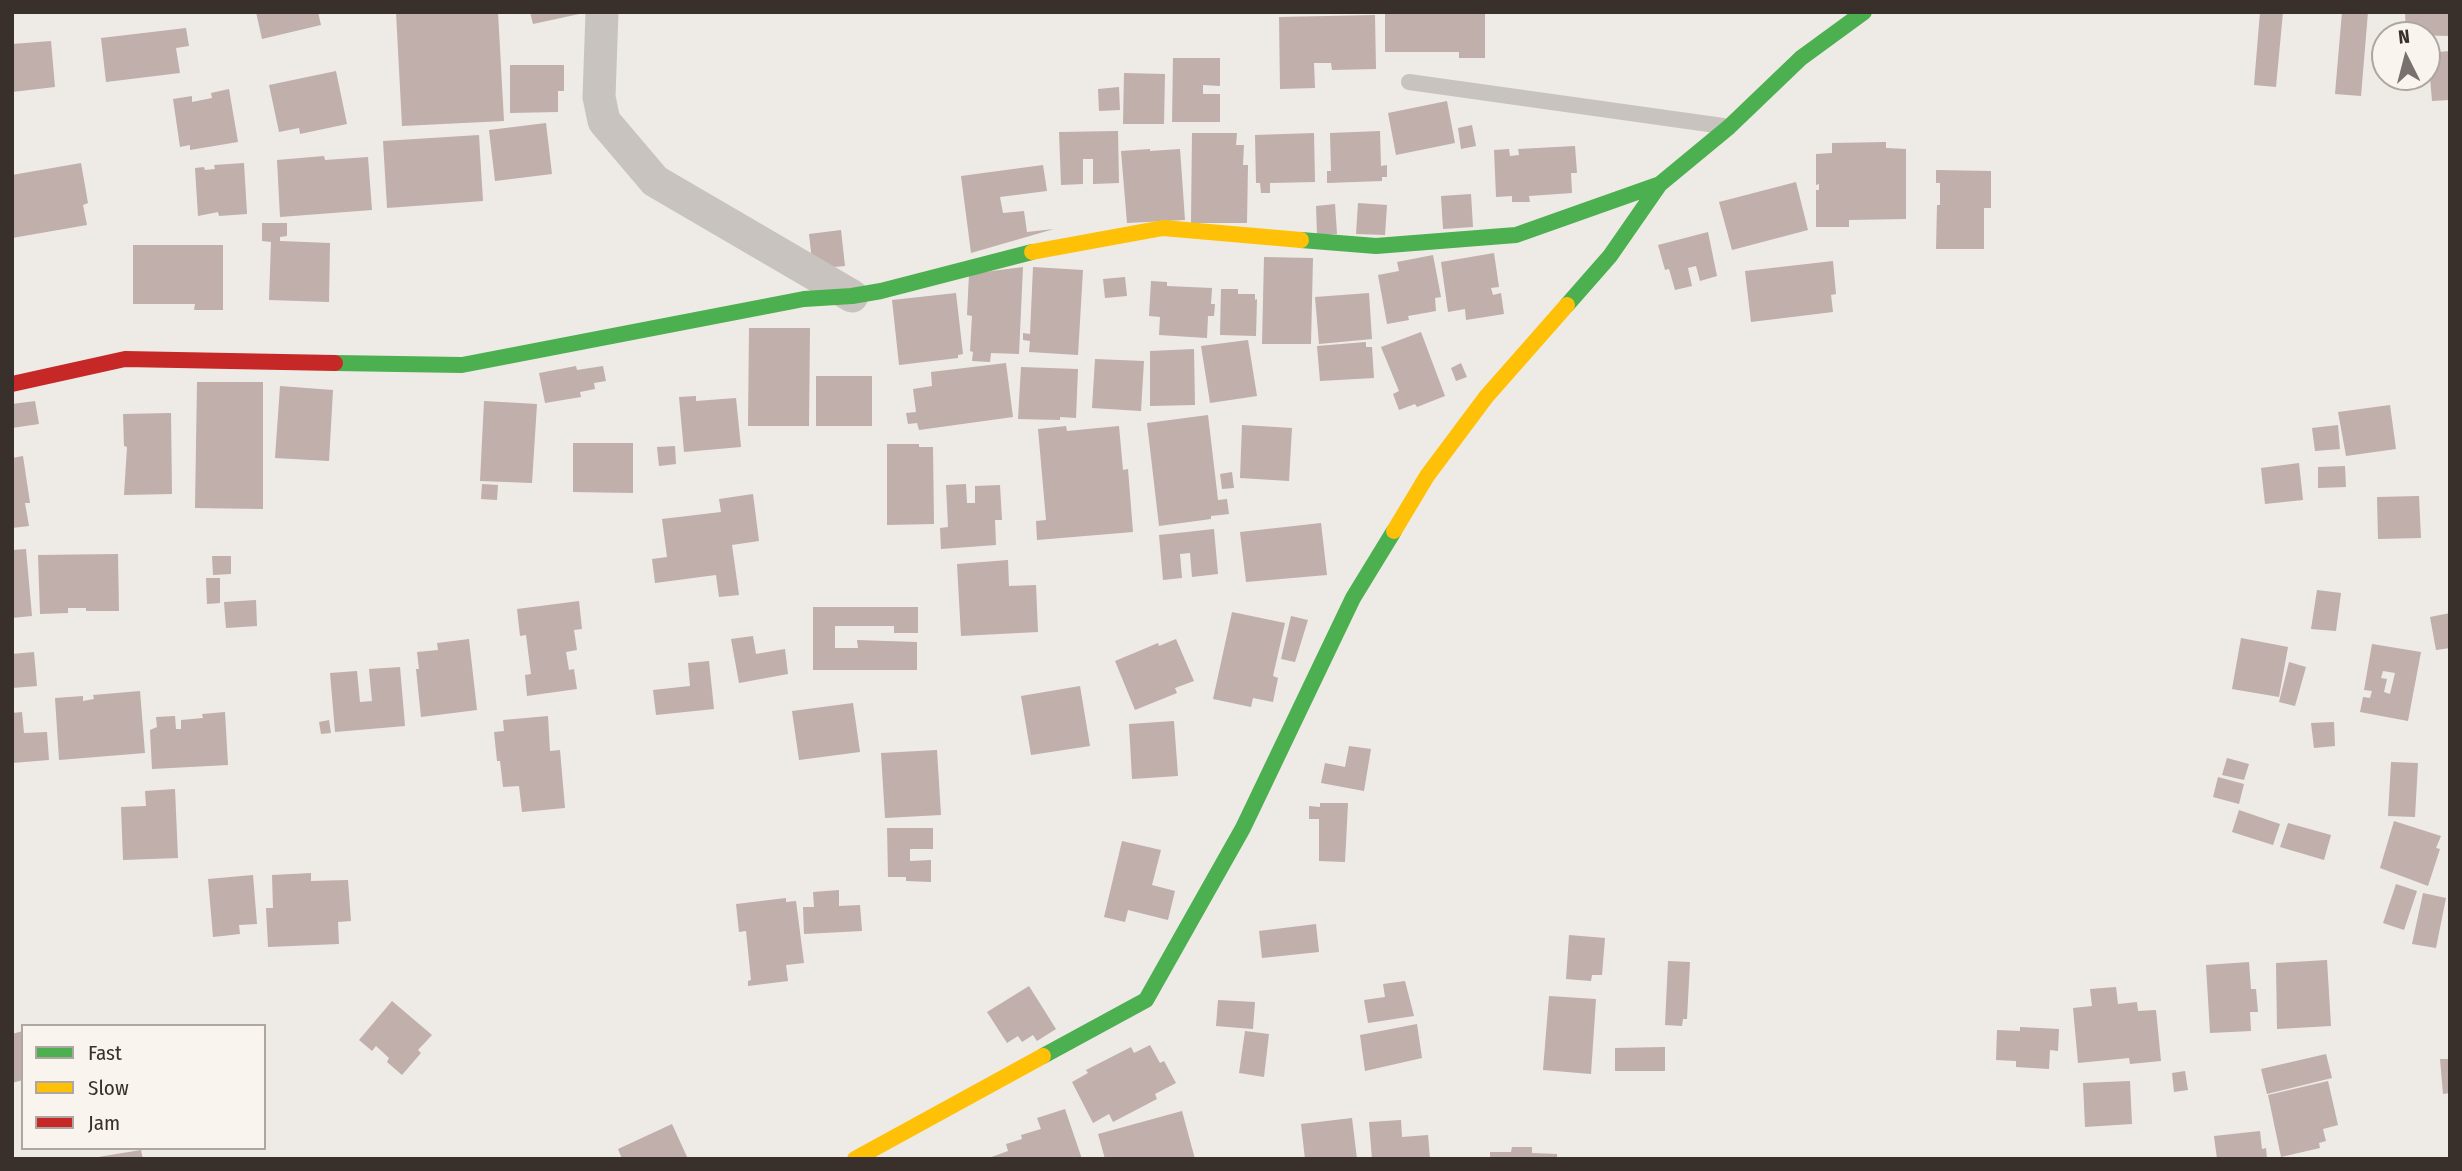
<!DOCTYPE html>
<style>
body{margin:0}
#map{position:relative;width:2462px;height:1171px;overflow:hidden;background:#eeeae6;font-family:"Fira Sans Condensed",sans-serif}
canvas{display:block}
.frame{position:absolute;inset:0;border:14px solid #39302c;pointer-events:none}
.legend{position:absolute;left:21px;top:1024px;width:245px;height:126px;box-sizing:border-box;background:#faf4ef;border:2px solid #ada6a1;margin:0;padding:9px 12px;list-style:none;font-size:21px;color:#39302c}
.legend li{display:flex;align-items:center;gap:14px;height:35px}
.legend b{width:35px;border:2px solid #ada6a1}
.north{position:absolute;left:2371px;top:21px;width:70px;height:70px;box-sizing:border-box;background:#faf4ef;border:2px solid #ada6a1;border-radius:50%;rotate:354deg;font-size:19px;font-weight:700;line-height:28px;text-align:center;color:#39302c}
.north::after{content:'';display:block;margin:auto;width:24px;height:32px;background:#78716d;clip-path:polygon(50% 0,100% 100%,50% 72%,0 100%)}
</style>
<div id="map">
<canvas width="2462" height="1171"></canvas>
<div class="frame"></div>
<ul class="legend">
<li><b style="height:9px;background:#4caf50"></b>Fast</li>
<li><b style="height:9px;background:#ffc107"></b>Slow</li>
<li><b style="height:9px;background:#c62828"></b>Jam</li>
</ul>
<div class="north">N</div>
</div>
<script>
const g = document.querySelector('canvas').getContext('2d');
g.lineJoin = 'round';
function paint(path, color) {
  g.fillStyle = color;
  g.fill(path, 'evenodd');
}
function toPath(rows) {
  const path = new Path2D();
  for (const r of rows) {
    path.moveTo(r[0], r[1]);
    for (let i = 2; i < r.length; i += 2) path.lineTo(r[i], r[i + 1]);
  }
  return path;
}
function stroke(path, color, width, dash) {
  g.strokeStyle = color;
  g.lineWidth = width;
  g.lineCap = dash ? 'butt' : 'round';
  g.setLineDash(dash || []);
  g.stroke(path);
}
const building = toPath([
 [256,12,318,12,321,25,262,39],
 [396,12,498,12,504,121,402,126],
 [530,12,584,12,584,13,533,24],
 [1385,12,1485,12,1485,58,1459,58,1459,52,1385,52],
 [2260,12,2283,12,2276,87,2254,85],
 [2342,12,2368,12,2361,96,2335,94],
 [2405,12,2450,12,2450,36,2406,35],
 [1375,15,1376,69,1332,70,1331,63,1314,63,1315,88,1280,89,1279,17],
 [186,28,189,46,176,48,180,73,106,82,101,38],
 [51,41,55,87,12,92,12,44],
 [2450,51,2450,100,2432,101,2428,53],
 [1173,58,1220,58,1220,86,1203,85,1203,94,1220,94,1220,122,1172,122],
 [510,65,564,65,564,91,558,91,558,112,510,113],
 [336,71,347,124,300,134,299,128,279,132,269,85],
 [1124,73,1165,74,1164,124,1123,124],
 [1119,87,1120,110,1099,111,1098,89],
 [229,89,238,142,190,150,190,145,180,147,173,99,192,96,192,102,212,98,211,93],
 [1447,101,1455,143,1396,155,1388,113],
 [546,123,552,174,495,181,489,130],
 [1472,125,1476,146,1461,149,1458,128],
 [1118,131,1119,183,1093,184,1093,159,1083,159,1083,184,1061,185,1059,132],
 [1380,131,1381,166,1387,165,1387,177,1382,177,1382,181,1327,183,1327,171,1331,171,1330,133],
 [1192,133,1237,133,1236,145,1244,145,1243,165,1248,165,1247,223,1191,223],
 [1314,133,1315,182,1270,183,1270,193,1261,193,1260,183,1256,183,1255,135],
 [479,135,483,201,387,208,383,141],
 [1886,142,1886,148,1906,149,1906,219,1849,220,1849,227,1816,227,1816,190,1819,190,1819,184,1816,185,1816,154,1832,153,1832,143],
 [1575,146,1577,173,1571,173,1572,193,1529,196,1530,202,1512,202,1512,196,1496,197,1494,150,1509,149,1510,156,1519,155,1518,149],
 [1150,149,1150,151,1180,149,1185,220,1127,223,1121,151],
 [324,156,325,160,368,157,372,210,280,217,277,160],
 [81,163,88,203,83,205,87,225,12,238,12,175],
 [244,163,247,214,219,216,218,212,198,216,195,168,204,167,205,170,215,169,214,165],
 [1043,165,1047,191,1000,197,1003,213,1024,211,1027,232,1054,229,971,253,961,176],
 [1936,170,1991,171,1991,208,1984,208,1984,249,1936,249,1937,205,1940,205,1940,183,1936,183],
 [1796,182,1808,230,1732,250,1719,202],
 [1471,194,1473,227,1443,229,1441,196],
 [1358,203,1387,205,1385,235,1356,234],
 [1335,204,1337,234,1317,235,1316,206],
 [262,223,287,223,287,236,280,237,280,241,330,243,329,302,269,300,271,242,262,241],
 [841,230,845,266,813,269,809,234],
 [1708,232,1717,276,1700,281,1696,266,1688,268,1692,286,1675,290,1669,269,1665,270,1658,245],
 [133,245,223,245,223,310,194,310,195,304,133,304],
 [1494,253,1499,287,1491,288,1493,295,1501,293,1504,314,1466,320,1465,309,1448,312,1441,262],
 [1433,255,1441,297,1435,298,1436,311,1408,316,1409,320,1387,324,1378,275,1399,271,1397,262],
 [1264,257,1313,258,1311,344,1262,344],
 [1833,261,1836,294,1831,295,1833,312,1751,322,1745,271],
 [1023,267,1019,354,991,353,990,362,972,361,973,352,970,351,972,316,967,315,969,274],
 [1033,267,1083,270,1078,355,1029,352,1030,341,1023,340,1023,333,1030,334],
 [1125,277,1127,296,1105,298,1103,279],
 [1151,281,1167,282,1167,286,1212,288,1211,304,1215,304,1214,316,1208,316,1207,338,1159,335,1160,317,1149,316],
 [1221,289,1238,289,1238,294,1255,294,1255,300,1257,299,1256,336,1220,335],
 [956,293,963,354,958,355,958,358,899,365,892,300],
 [1369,293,1372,339,1319,344,1315,297],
 [749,328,810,328,809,426,748,426],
 [1421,332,1445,396,1417,407,1415,404,1399,410,1393,394,1399,391,1381,347],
 [1248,340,1257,396,1210,403,1201,346],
 [1366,342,1366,347,1372,347,1374,378,1320,381,1317,346],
 [1194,349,1195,405,1150,406,1150,351],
 [1095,359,1144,361,1141,411,1092,408],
 [1006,363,1013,417,919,430,917,423,908,424,906,413,916,412,913,389,932,386,931,372],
 [1461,363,1467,377,1456,381,1451,368],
 [576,366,577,370,603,366,606,381,594,383,595,389,580,392,581,397,545,403,539,373],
 [1021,367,1078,369,1076,418,1060,417,1060,420,1018,419],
 [816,376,872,376,872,426,816,426],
 [197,382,263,382,263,509,195,508],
 [280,386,333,390,329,461,275,458],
 [696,396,696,401,736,398,741,447,684,452,679,397],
 [35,401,39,424,12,428,12,404],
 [484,401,537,404,532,483,480,481],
 [2390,405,2396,449,2346,456,2338,412],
 [171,413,172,494,124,495,127,447,124,446,123,414],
 [1208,415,1218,500,1227,499,1229,514,1211,516,1211,519,1159,526,1147,423],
 [1242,425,1292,428,1289,481,1240,478],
 [2338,425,2340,449,2315,451,2312,428],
 [1066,426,1067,431,1119,426,1123,470,1128,469,1133,532,1037,540,1036,521,1046,520,1038,429],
 [573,443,633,443,633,493,573,492],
 [887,444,919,444,919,447,933,447,934,524,887,525],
 [675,446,676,464,659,466,657,447],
 [23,456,30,503,25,503,29,526,12,528,12,458],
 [2299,463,2303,500,2265,504,2261,468],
 [2345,466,2346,487,2318,488,2318,467],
 [1232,472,1234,488,1222,489,1220,474],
 [482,484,498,485,497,500,481,499],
 [966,484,967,503,975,503,975,486,1000,485,1002,520,995,520,996,545,941,549,940,528,948,527,946,485],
 [753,494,759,541,732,545,739,595,719,597,716,575,655,583,652,559,667,557,662,519,721,512,719,499],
 [2419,496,2421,538,2378,539,2377,497],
 [1321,523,1327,575,1246,582,1240,532],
 [1214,529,1218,574,1192,577,1190,553,1180,554,1182,578,1163,580,1159,535],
 [26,549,32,616,12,618,12,550],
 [118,554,119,611,86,611,86,608,68,608,68,613,40,614,38,555],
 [212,556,231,556,231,574,213,575],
 [1008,560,1009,586,1036,585,1038,632,961,636,957,564],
 [206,578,220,578,220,603,207,604],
 [2317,590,2341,593,2336,631,2311,629],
 [256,600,257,626,226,628,224,602],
 [579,601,582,629,574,630,577,650,566,652,569,670,574,669,577,689,527,696,525,675,531,674,526,635,520,636,517,609],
 [813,607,918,607,918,633,894,633,894,626,835,626,835,648,858,648,857,640,917,642,917,670,813,670],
 [1232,612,1285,623,1273,676,1278,678,1273,702,1253,698,1251,707,1213,699],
 [2450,613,2450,648,2436,650,2430,617],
 [1291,616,1308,620,1295,662,1281,659],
 [753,636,756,654,785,649,788,674,739,683,731,639],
 [2241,638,2288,647,2279,697,2232,689],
 [469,639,477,710,421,717,416,669,419,669,417,652,438,650,437,643],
 [1176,639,1194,681,1175,688,1177,693,1135,710,1115,661,1158,643,1159,646],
 [2372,644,2421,652,2408,721,2360,712,2363,697,2370,698,2372,691,2364,690],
 [2383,671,2395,673,2390,694,2384,692,2387,679,2381,678],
 [34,652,37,686,12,688,12,654],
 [709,661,714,709,656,715,653,690,690,686,688,663],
 [2289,662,2306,667,2295,706,2279,702],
 [400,667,405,726,335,732,330,673,357,671,360,702,372,701,369,669],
 [1080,686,1090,746,1031,755,1021,696],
 [140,691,145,753,59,760,55,698,83,696,83,701,94,699,93,695],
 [853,703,860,752,799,760,792,711],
 [22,712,24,733,47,732,49,760,12,763,12,713],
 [225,712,228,765,152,769,150,730,157,727,156,717,175,716,176,729,181,729,181,720,203,718,202,714],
 [548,716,550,751,560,750,565,808,522,812,519,786,503,787,500,761,497,761,494,732,504,731,503,720],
 [329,720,331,733,321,734,319,722],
 [1174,721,1178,776,1132,779,1129,724],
 [2334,722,2335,746,2314,748,2311,723],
 [1349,746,1371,749,1364,791,1321,783,1325,763,1345,767],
 [937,750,941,815,885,818,881,753],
 [2227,758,2249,764,2244,780,2222,775],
 [2391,762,2418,763,2415,817,2388,816],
 [2218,777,2244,784,2239,804,2213,797],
 [175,789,178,858,123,860,121,807,146,806,145,791],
 [1320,803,1348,803,1345,862,1319,861,1319,819,1309,819,1309,806,1320,807],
 [2239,810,2280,824,2273,845,2232,832],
 [2394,821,2441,836,2436,848,2440,849,2428,886,2380,868],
 [2288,823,2331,835,2324,860,2280,847],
 [887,828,933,828,933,849,910,849,910,861,931,860,931,882,906,881,906,877,888,877],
 [1122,841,1161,850,1152,885,1175,891,1168,920,1128,910,1125,922,1104,917],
 [311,873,311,881,348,880,351,921,338,922,339,944,268,947,266,908,273,908,272,875],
 [253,875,257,924,239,925,240,934,213,937,208,879],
 [2396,884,2417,891,2404,930,2383,923],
 [839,890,839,906,860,905,862,931,804,934,803,907,814,907,813,892],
 [2423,893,2446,898,2436,948,2412,944],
 [786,898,786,902,796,901,804,963,786,965,788,981,748,986,748,981,751,980,746,931,739,932,736,904],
 [1316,924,1319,952,1262,958,1259,931],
 [1569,935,1605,938,1602,975,1592,975,1591,981,1566,979],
 [2327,960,2331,1026,2277,1029,2276,963],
 [1668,961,1690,962,1687,1019,1683,1019,1682,1026,1665,1025],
 [2249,962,2251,989,2256,989,2258,1012,2250,1012,2251,1031,2210,1033,2206,965],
 [1405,981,1414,1016,1368,1023,1364,1000,1385,997,1383,984],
 [1029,986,1056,1029,1037,1041,1033,1035,1022,1042,1018,1036,1007,1043,987,1012],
 [2116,987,2118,1004,2137,1002,2138,1011,2156,1010,2161,1061,2130,1064,2129,1058,2078,1063,2073,1008,2092,1006,2090,989],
 [1549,996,1596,999,1591,1074,1543,1070],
 [1218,1000,1255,1002,1253,1029,1216,1026],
 [392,1001,432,1035,418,1050,421,1053,402,1075,387,1062,389,1058,376,1046,372,1051,359,1040],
 [1417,1024,1422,1058,1365,1071,1360,1035],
 [2020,1027,2059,1029,2058,1051,2050,1050,2049,1069,2016,1067,2016,1061,1996,1060,1997,1030,2020,1031],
 [23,1031,23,1080,12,1083,12,1034],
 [1245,1031,1269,1034,1264,1077,1239,1073],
 [1150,1045,1160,1063,1164,1061,1176,1083,1155,1094,1157,1099,1113,1122,1109,1114,1093,1123,1072,1082,1088,1073,1086,1070,1131,1047,1134,1053],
 [1665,1047,1665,1071,1615,1071,1615,1048],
 [2326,1054,2332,1078,2267,1094,2261,1069],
 [2440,1059,2450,1059,2450,1093,2443,1094],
 [2185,1071,2188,1090,2174,1092,2172,1073],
 [2130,1081,2132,1124,2085,1127,2083,1083],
 [2328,1081,2338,1125,2323,1129,2326,1141,2319,1143,2320,1148,2281,1157,2268,1095],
 [1065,1109,1082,1159,986,1159,1008,1151,1006,1144,1022,1139,1021,1135,1041,1129,1037,1118],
 [1182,1111,1195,1159,1105,1159,1098,1134],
 [1352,1118,1357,1159,1305,1159,1301,1124],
 [1401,1120,1402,1137,1428,1135,1430,1159,1372,1159,1369,1122],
 [672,1124,688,1159,622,1159,618,1149],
 [2260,1131,2262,1149,2266,1148,2267,1159,2217,1159,2214,1136],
 [1512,1147,1532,1147,1532,1153,1557,1154,1557,1159,1490,1159,1490,1152,1511,1152],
 [141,1150,143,1159,98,1159,98,1157]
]);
const lane = toPath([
 [1409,82,1723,126]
]);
const street = toPath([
 [602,12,599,97,604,121,655,181,852,296]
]);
const fast = toPath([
 [1301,240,1376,246,1516,235,1660,184],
 [1567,305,1610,256,1660,184,1729,127,1801,58,1864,12],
 [335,363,462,365,804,299,852,296,881,291,1032,252],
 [1043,1056,1146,1000,1243,828,1353,598,1394,531]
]);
const slow = toPath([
 [1032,252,1163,228,1301,240],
 [1394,531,1427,476,1486,397,1567,305],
 [855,1159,1043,1056]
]);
const jam = toPath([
 [12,384,125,359,335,363]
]);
paint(building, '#c0afaa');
stroke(lane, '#c8c3bf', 16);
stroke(street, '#c8c3bf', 33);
stroke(fast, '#4caf50', 16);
stroke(slow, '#ffc107', 16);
stroke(jam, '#c62828', 16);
</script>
